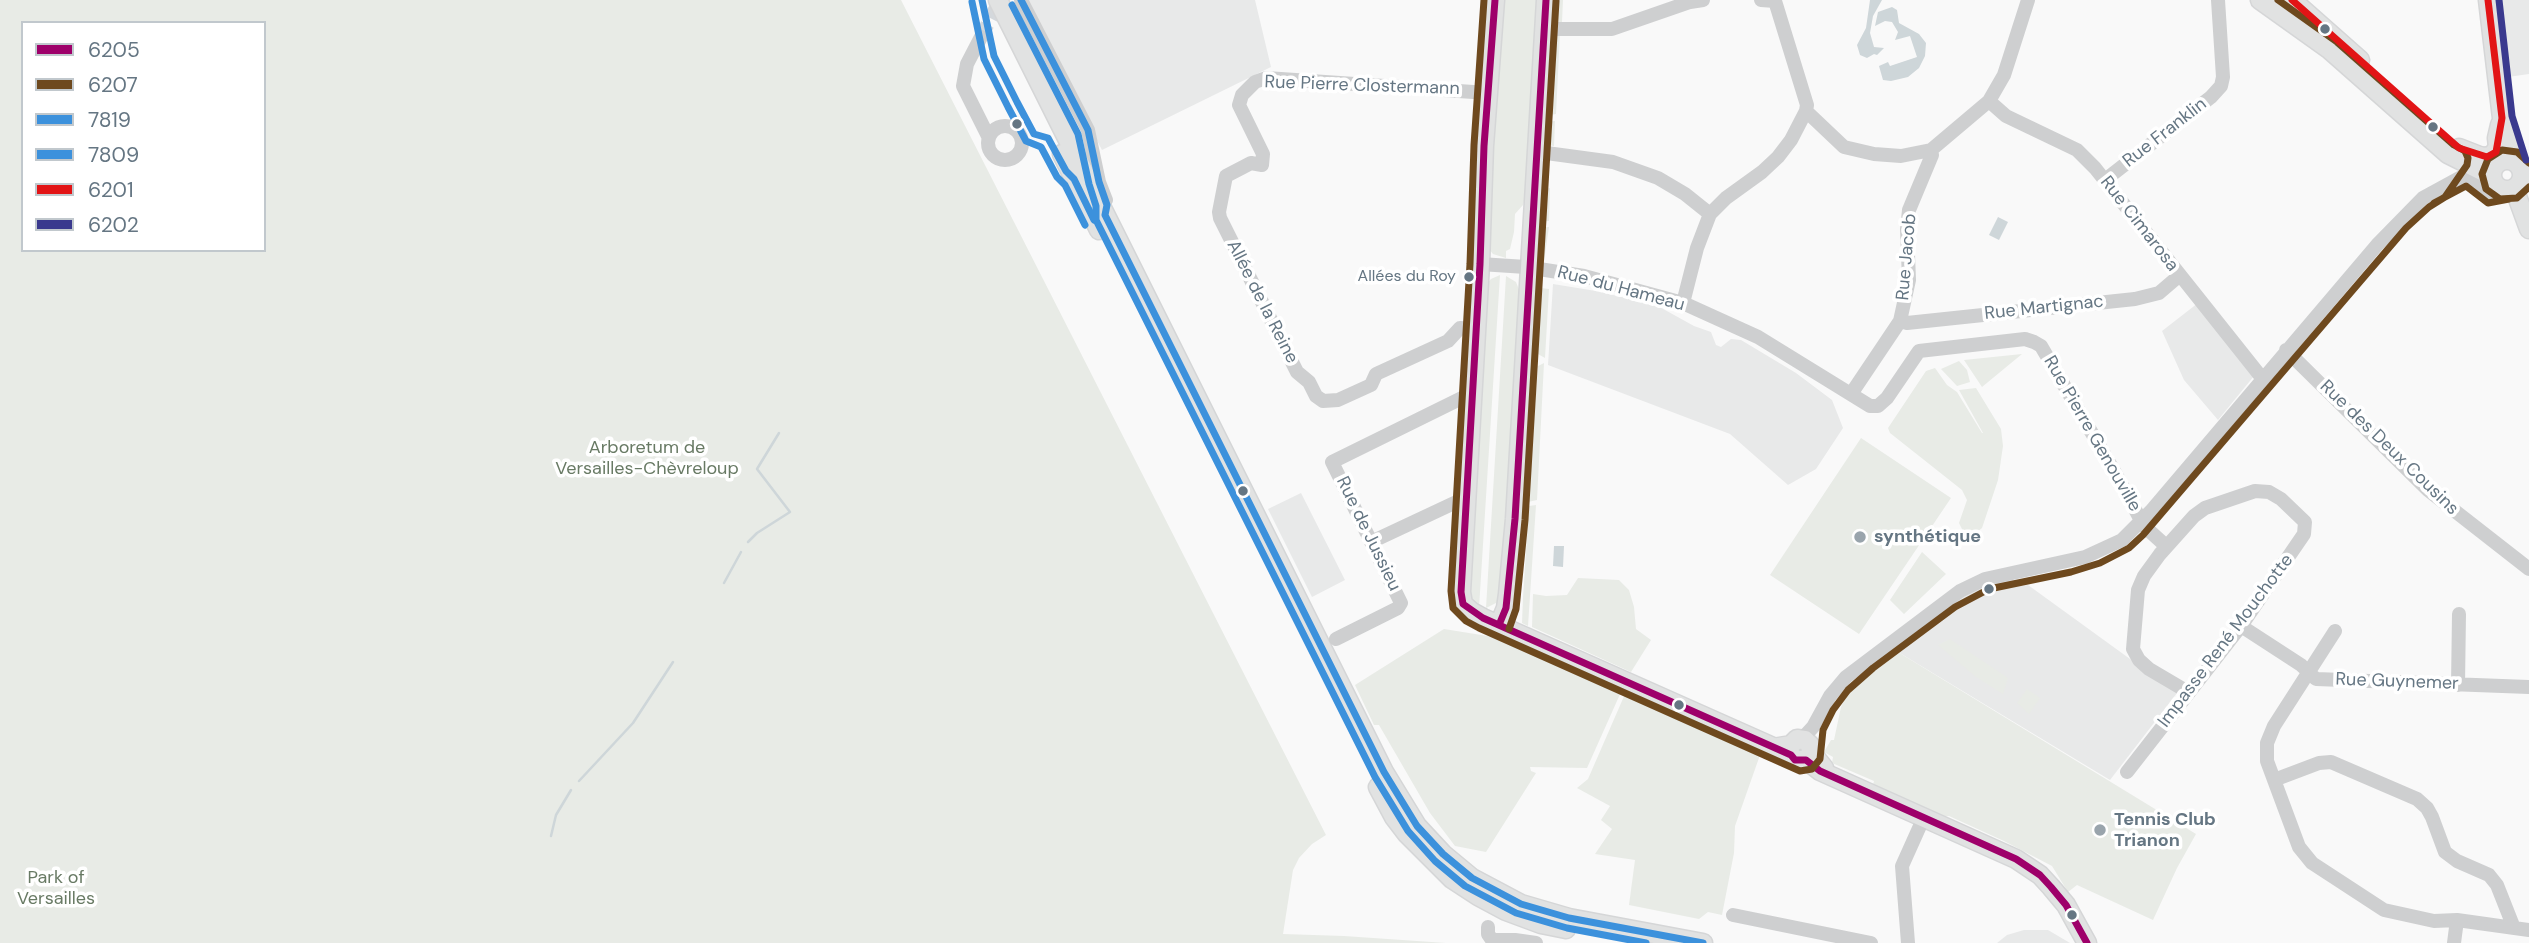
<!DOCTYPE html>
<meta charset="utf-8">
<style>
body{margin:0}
#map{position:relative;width:2529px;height:943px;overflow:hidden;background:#f9f9f9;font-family:"DM Sans",sans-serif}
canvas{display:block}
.legend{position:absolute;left:21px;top:21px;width:245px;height:231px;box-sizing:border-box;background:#fff;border:2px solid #c1c8cd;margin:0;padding:9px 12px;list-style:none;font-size:21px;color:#657683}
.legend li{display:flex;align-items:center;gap:14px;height:35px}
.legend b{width:35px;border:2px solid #c1c8cd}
</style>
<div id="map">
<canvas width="2529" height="943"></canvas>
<ul class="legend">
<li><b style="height:9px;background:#9e006a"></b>6205</li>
<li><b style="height:9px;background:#6e491e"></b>6207</li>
<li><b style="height:9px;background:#3c91dc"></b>7819</li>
<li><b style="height:9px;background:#3c91dc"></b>7809</li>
<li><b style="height:9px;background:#e21416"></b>6201</li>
<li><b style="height:9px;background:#3a398e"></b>6202</li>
</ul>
</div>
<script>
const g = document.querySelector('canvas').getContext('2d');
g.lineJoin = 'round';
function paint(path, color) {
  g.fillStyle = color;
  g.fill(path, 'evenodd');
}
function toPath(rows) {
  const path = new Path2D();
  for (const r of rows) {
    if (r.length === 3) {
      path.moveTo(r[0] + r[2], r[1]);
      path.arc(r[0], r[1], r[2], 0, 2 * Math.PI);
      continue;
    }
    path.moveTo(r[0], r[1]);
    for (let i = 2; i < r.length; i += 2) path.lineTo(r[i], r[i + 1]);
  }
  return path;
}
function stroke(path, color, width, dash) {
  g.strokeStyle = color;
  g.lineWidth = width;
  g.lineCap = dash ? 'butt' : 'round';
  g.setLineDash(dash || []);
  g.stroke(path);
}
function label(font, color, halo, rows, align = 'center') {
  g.font = font + ' "DM Sans",sans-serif';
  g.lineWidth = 7;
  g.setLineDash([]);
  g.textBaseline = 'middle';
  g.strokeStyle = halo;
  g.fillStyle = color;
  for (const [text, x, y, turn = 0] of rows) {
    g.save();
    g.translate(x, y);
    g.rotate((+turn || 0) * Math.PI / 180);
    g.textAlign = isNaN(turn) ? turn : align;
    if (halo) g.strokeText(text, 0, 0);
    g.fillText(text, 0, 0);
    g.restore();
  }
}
const built = toPath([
 [1023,0,1255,0,1271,67,1102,150],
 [2497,0,2529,0,2529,74,2508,77],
 [1553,284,1596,291,1656,305,1694,326,1711,332,1716,345,1721,347,1731,339,1741,340,1796,373,1832,400,1843,428,1816,469,1788,485,1730,434,1548,365],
 [2198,303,2254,376,2218,420,2184,380,2162,331],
 [1301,493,1345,580,1312,597,1268,509],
 [2000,580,2013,580,2021,586,2028,585,2177,693,2110,780,1893,649,1953,601],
 [2024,930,2048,930,2070,943,1997,943,2007,935]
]);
const green = toPath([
 [0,0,901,0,1326,835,1312,844,1299,858,1293,870,1283,934,1344,936,1446,943,0,943],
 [23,23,264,23,264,250,23,250],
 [1500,0,1539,0,1526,193,1523,205,1515,214,1514,232,1510,249,1506,251,1506,258,1493,254,1484,243],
 [1549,0,1563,0,1562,22,1549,23],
 [1549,32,1560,33,1556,114,1544,116],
 [1555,121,1554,146,1542,144,1543,122],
 [1550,188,1549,221,1537,222,1538,191],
 [1549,227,1544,261,1538,259,1536,228],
 [1500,275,1479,608,1475,606,1466,591,1485,286,1491,279],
 [1506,276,1516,282,1520,292,1502,591,1498,602,1486,608],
 [1541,288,1549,289,1545,358,1538,354],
 [2022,354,1982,387,1964,360],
 [1959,361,1967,370,1970,382,1957,386,1941,369],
 [1544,363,1537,500,1528,502,1538,366],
 [1935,368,1947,385,1957,392,1982,433,1983,433,1959,390,1976,388,2001,429,2003,446,1998,480,1982,528,1971,537,1966,537,1959,523,1967,500,1962,490,1890,433,1888,428,1926,371],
 [1861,438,1951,498,1859,634,1770,575],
 [1536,505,1528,626,1522,623,1523,597,1529,506],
 [1922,552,1946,574,1904,614,1890,600],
 [1578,578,1619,580,1629,590,1634,607,1636,629,1651,640,1631,672,1532,627,1533,594,1546,596,1567,595],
 [1444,629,1500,638,1621,692,1587,768,1530,767,1531,771,1536,773,1486,852,1455,846,1430,813,1379,725,1374,725,1355,685],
 [1950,639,2008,678,2003,694,1976,677,1938,645],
 [1893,649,2196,834,2177,868,2153,920,2077,885,2068,892,2052,866,2004,841,1949,816,1943,817,1873,785,1874,781,1832,763,1833,757,1824,752,1831,740,1834,740,1841,707,1849,689,1859,676],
 [2027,689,2040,698,2029,714,2017,703],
 [1625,694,1760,755,1735,826,1734,853,1722,915,1708,912,1699,919,1629,905,1635,860,1595,854,1612,829,1601,820,1610,806,1577,788,1588,779]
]);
const water = toPath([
 [1870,0,1882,0,1873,16,1870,33,1874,47,1884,48,1877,55,1874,54,1867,58,1860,55,1857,45,1866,28],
 [1892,7,1897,10,1899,23,1919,34,1926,43,1925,56,1919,68,1908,77,1891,81,1883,80,1879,66,1888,62,1890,66,1917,57,1910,36,1895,40,1898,32,1892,22,1885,21,1875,26,1878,12],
 [1998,217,2008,222,1999,240,1989,235],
 [1554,546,1564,546,1563,567,1553,566]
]);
const stream = toPath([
 [748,542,757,533,790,512,757,469,779,433],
 [724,583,741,552],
 [579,781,633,723,673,662],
 [551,836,556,815,571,790]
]);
const minorTunnel = toPath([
 [981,37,1000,0]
]);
const minor = toPath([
 [1021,0,1088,130,1099,182,1106,200],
 [1761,0,1775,1],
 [1775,1,1807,105,1806,111,1844,147,1874,154,1901,156,1931,150,1989,101,2004,75,2028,0],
 [1545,29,1612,29,1690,2,1703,0],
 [981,37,967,64,963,86,989,138],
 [1989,101,2006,116,2077,150,2095,168,2262,378],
 [1005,143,17],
 [1539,152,1613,162,1658,178,1685,194,1710,214],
 [2105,180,2211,97,2221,86,2223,77,2218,0],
 [2521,180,2529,182],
 [1480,264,1526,267,1584,276,1683,303,1758,337,1870,406,1878,406,1887,398,1919,351,2025,339,2034,342,2041,346,2117,476,2144,526,2166,546],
 [1683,303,1697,248,1710,214,1726,198,1762,172,1778,157,1791,140,1806,111],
 [1900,321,1907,323,2135,299,2159,293,2180,275],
 [1475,329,1460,328,1448,341,1376,374,1371,385,1338,400,1323,401,1316,396,1309,382,1297,372,1220,218,1219,212,1226,176,1251,163,1262,165,1263,154,1239,105,1242,95,1255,82,1266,78,1488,93],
 [2286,350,2428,490,2529,569],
 [1851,394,1900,321,1909,280,1907,229,1909,210,1932,155,1931,150],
 [1371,542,1467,497],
 [2241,626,2301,665,2316,679,2529,687],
 [2335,631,2274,726,2267,743,2267,761,2299,847,2312,863,2384,910,2434,921,2457,920,2529,930],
 [1336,639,1398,608,1401,603,1332,462,1472,393],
 [2458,685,2459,614],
 [1802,739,1813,727,1830,696,1846,677,1960,591,1985,579,2085,557,2122,540,2151,511,2377,245,2423,198,2467,174,2491,193,2506,189],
 [2127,772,2241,626,2304,534,2305,522,2281,499,2269,492,2255,491,2205,508,2194,516,2160,554,2144,576,2138,590,2133,649,2139,660,2149,669,2188,692],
 [2274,780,2319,763,2331,762,2417,799,2427,808,2432,817,2445,852,2457,861,2489,875,2497,885,2514,928],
 [1733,915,1871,943],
 [1488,927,1488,934,1492,940,1515,940,1536,943],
 [1908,943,1902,866,1924,817],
 [2454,943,2457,920]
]);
const major = toPath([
 [998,0,1384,772,1417,826,1443,854,1472,878,1521,904,1569,918,1703,943],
 [1495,0,1484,146,1480,264,1461,592,1463,604,1472,612,1483,618,1791,755,1795,760,1806,760,1820,771,2016,859,2040,875,2051,887,2066,905,2087,943],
 [2260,0,2330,50,2448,154,2492,176],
 [2292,0,2360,60],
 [2488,0,2502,118,2516,163],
 [2459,148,2482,157,2492,156,2498,147,2497,138,2500,125],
 [1062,154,1099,230],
 [2507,175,15],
 [2514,188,2529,229],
 [1499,625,1506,608,1508,594,1515,519,1546,0],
 [1773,748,1791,745,1797,739,1805,740,1810,745,1811,752,1824,768],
 [1378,787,1394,817,1407,834,1452,879,1478,896,1506,911,1541,924,1566,929]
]);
const bus1 = toPath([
 [1495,0,1484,146,1480,264,1461,592,1463,604,1483,618,1791,755,1795,760,1806,760,1820,771,2016,859,2040,875,2051,887,2066,905,2087,943],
 [1499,625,1506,608,1515,519,1546,0]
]);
const bus2 = toPath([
 [1484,0,1474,145,1470,264,1451,591,1453,608,1466,621,1479,628,1800,771,1812,769,1820,759,1823,730,1833,710,1848,690,1873,668,1955,607,1989,589,2071,572,2100,563,2129,548,2143,535,2406,228,2429,207,2445,197,2467,165,2468,158,2465,151,2454,145,2337,42,2278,0],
 [2529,163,2517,152,2502,150,2488,159,2482,174,2486,189,2500,199,2517,198,2529,187],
 [2434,203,2466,186,2488,203,2509,199],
 [1509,629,1516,609,1525,520,1556,1]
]);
const bus3 = toPath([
 [982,0,994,56,1017,102,1034,134,1048,138,1066,171,1074,179,1094,220],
 [1021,0,1088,130,1099,182,1107,205,1105,215,1384,772,1417,826,1443,854,1472,878,1521,904,1569,918,1703,943]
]);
const bus4 = toPath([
 [972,2,984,59,1008,107,1026,141,1041,147,1057,177,1065,185,1085,225],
 [1012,5,1078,134,1089,184,1096,206,1096,220,1375,777,1408,831,1435,861,1465,886,1516,913,1567,928,1646,943]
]);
const bus5 = toPath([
 [2292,0,2459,148,2487,157,2496,152,2502,118,2488,0]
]);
const bus6 = toPath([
 [2499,0,2512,116,2526,160]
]);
const markers = [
 [2325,29,6,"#657683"],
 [1017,124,6,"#657683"],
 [2433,127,6,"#657683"],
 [1469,277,6,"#657683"],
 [1243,491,6,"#657683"],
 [1860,537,7,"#99a4ac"],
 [1989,589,6,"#657683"],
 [1679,705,6,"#657683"],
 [2100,830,7,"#99a4ac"],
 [2072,915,6,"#657683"]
];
const busNames = [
 ["Allées du Roy",1456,277]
];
const streetNames = [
 ["Rue Pierre Clostermann",1362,86,2],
 ["Rue Franklin",2165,133,-38],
 ["Rue Cimarosa",2139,224,52],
 ["Rue Jacob",1907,257,-85],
 ["Rue du Hameau",1621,289,15],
 ["Allée de la Reine",1262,302,63],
 ["Rue Martignac",2044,308,-6],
 ["Rue Pierre Genouville",2092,434,60],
 ["Rue des Deux Cousins",2389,448,44],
 ["Rue de Jussieu",1368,534,64],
 ["Impasse René Mouchotte",2226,641,-53],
 ["Rue Guynemer",2397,682,2]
];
const parkNames = [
 ["Arboretum de",647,448],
 ["Versailles-Chèvreloup",647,469],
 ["Park of",56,878],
 ["Versailles",56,899]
];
const poiNames = [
 ["synthétique",1874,537],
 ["Tennis Club",2114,820],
 ["Trianon",2114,841]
];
paint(built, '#e8e9e9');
paint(green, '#e8ebe6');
paint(water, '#ced6d9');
stroke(stream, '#ced6d9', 2.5);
stroke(minorTunnel, '#d4d8dc', 14, [14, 7]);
stroke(major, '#d5d6d7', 21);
stroke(minor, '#cecfd0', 14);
stroke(major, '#e1e2e2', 18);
stroke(bus1, '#9e006a', 7);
stroke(bus2, '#6e491e', 7);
stroke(bus3, '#3c91dc', 7);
stroke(bus4, '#3c91dc', 7);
stroke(bus5, '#e21416', 7);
stroke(bus6, '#3a398e', 7);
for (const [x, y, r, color] of markers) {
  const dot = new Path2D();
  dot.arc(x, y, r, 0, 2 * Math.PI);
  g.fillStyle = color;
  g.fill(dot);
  stroke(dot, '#fff', 2.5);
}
label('16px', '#657683', '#fff', busNames, 'right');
label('18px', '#657683', '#fff', streetNames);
label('18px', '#687a64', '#fff', parkNames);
label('bold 18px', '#657683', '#fff', poiNames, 'left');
</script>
